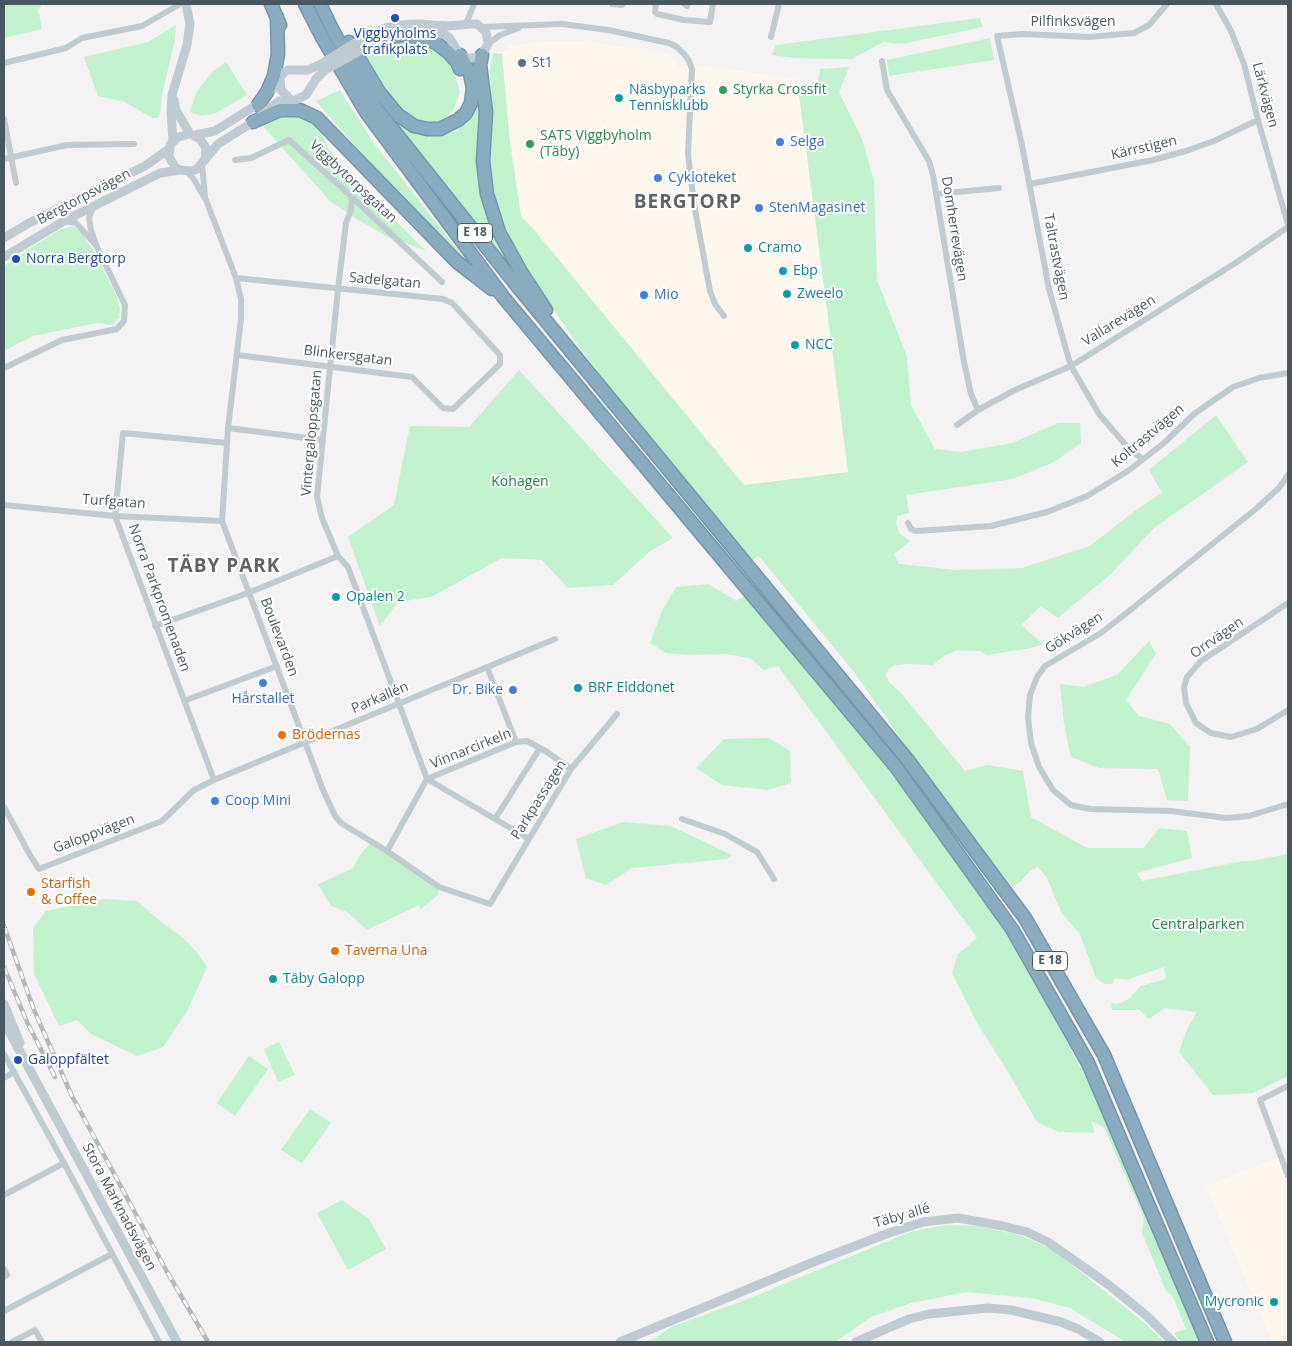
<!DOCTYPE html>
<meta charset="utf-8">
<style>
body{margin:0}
#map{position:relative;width:1292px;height:1346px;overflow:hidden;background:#f4f2f2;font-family:"Open Sans",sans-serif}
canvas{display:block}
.frame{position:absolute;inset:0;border:5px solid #495860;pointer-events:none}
</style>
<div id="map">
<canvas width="1292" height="1346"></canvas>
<div class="frame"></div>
</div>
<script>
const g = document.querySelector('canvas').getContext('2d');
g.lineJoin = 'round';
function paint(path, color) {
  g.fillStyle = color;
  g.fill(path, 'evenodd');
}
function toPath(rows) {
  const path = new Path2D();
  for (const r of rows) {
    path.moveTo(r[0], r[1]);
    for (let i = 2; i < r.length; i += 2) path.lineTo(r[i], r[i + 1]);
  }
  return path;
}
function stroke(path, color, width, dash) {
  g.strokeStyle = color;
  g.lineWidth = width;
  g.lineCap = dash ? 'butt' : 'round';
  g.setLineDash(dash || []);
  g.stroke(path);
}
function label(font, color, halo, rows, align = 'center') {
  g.font = font + ' "Open Sans",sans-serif';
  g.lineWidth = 4;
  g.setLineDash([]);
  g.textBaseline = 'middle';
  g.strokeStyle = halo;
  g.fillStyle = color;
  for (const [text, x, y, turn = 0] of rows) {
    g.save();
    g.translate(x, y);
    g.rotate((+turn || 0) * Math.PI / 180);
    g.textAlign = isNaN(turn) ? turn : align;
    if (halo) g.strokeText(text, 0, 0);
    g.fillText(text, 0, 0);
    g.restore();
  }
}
const commercial = toPath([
 [549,41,583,41,664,53,673,57,679,67,699,65,797,79,848,472,744,486,536,232,521,216,510,143,501,51,509,50,508,46],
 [1288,1153,1288,1342,1272,1342,1206,1186]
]);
const green = toPath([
 [4,4,40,4,41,8,38,9,42,29,4,38],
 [980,18,983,27,901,44,883,42,852,59,794,58,772,55,776,45],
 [176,25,175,39,162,95,161,110,158,118,152,118,125,102,98,96,84,57,148,42],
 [990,38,994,60,889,76,887,60],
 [401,40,424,44,446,58,454,72,460,93,453,110,443,120,430,124,412,120,390,99,360,55,383,43],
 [493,53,502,54,510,143,521,216,536,232,744,485,848,472,798,87,817,90,820,69,849,67,839,92,862,139,874,181,877,280,907,357,911,405,935,449,961,452,1012,443,1058,423,1080,423,1081,443,1054,462,1013,479,906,495,909,513,897,516,896,524,900,534,910,541,894,554,899,564,955,570,1022,568,1090,546,1136,510,1162,493,1149,470,1216,415,1248,462,1154,528,1111,574,1058,618,1041,606,1021,625,1043,644,1031,648,988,655,979,651,958,650,944,656,933,665,909,664,895,665,889,669,886,675,889,682,901,693,965,771,987,765,1023,771,1031,817,1087,848,1144,848,1159,828,1187,831,1192,858,1137,873,1142,881,1243,861,1251,861,1288,854,1288,1076,1253,1093,1213,1095,1179,1052,1187,1029,1197,1012,1165,1008,1149,1019,1139,1010,1112,1010,1111,1003,1117,1004,1129,999,1141,986,1166,979,1164,967,1126,980,1115,978,1112,984,1105,984,1096,978,1080,934,1061,912,1047,878,1038,867,1031,870,1019,883,1012,886,962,826,854,672,759,556,751,561,613,392,580,348,520,260,504,224,495,194,490,157,492,111,490,69],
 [226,62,247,95,216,113,201,116,190,112,196,93,212,72],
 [340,90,373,142,469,264,427,228,316,101],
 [478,95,479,115,477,159,483,198,510,262,508,264,386,109,413,131,432,136,457,131,473,112],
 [298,115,313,122,321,132,328,148,363,188,426,251,386,236,355,218,330,201,261,124,270,117],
 [72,226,81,232,93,250,117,297,120,308,119,318,111,325,97,323,33,336,4,351,4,266,36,244,62,229],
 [519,370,673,538,650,551,613,585,568,588,542,560,502,558,431,597,398,602,380,626,348,537,394,505,410,426,469,427],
 [709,584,736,601,745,595,906,791,971,880,1009,939,1053,1016,1086,1078,1125,1160,1202,1342,1181,1342,1174,1333,1186,1329,1173,1297,1166,1291,1142,1233,1144,1218,1104,1127,1091,1121,1095,1133,1059,1132,1037,1122,1004,1065,977,1023,952,973,958,954,977,938,778,666,764,670,750,658,726,654,688,655,666,653,650,643,662,611,676,587],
 [1149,641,1156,654,1126,700,1139,716,1170,724,1190,747,1188,801,1167,800,1158,769,1099,768,1071,757,1064,724,1060,684,1083,687,1117,675],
 [769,738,790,751,791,783,768,790,722,785,696,768,724,739],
 [623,822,671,826,732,855,727,859,632,868,606,885,586,878,576,839],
 [372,842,439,887,438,895,421,909,419,905,367,930,347,912,331,906,318,884,352,869,363,851],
 [104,899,137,901,160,921,182,937,195,950,207,967,187,1011,163,1047,137,1056,91,1034,77,1020,59,1026,34,974,33,928,46,911],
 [279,1042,295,1075,278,1082,264,1049],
 [249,1056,268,1069,235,1116,217,1103],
 [310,1109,331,1123,302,1163,281,1150],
 [342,1200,369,1219,386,1249,348,1270,317,1213],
 [946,1225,976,1226,1019,1235,1053,1250,1147,1325,1164,1342,1124,1342,1121,1339,1070,1308,1032,1298,967,1292,911,1303,871,1317,835,1342,643,1342,655,1338,671,1327,743,1301,910,1232]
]);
const street = toPath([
 [612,4,622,5,623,4],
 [656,4,655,12,657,14,684,20,710,22,713,4],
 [684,4,687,6],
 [1216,4,1231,31,1244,64,1258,120,1288,225],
 [466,24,474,4],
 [482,27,562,24,608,30,669,43,677,47,684,54,689,61,692,69,688,154,694,204,710,291,715,304,724,316],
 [771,37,779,4],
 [488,44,500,35,519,28],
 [882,61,887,90,929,161,933,175,964,362,971,394,978,410],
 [4,63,66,48,82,38,142,26,180,4],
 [4,119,16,183],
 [4,159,67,145,134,144],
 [235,160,251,158,289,140,352,197,442,282],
 [202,164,205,196],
 [186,171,193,178,206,200,236,278,241,299,241,319,228,428,222,521,323,790,335,816,341,823,387,851,439,887,490,904,571,769,617,714],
 [1030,184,1153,160,1186,151,1214,141,1258,120],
 [936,194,999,188],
 [352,197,351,210,346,223,338,289,317,497,322,518,338,556,348,567,427,779,387,851],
 [65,221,76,223,95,244],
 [236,278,443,299,452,303,500,355,500,364,453,409,443,408,412,377,237,355],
 [4,368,62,340,117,329,124,321,125,305,97,247,91,230,89,218,94,205],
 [957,425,978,410,1015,390,1071,366,1237,262,1288,227],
 [228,428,323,440],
 [1143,459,1131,451,1099,414,1071,366,1067,353,1049,289,1022,145,997,36,1023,34,1089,37,1134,33,1149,25,1167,4],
 [1288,475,1279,488,1257,508,1124,615,1101,633,1045,666,1037,677,1030,695,1028,717,1031,743,1039,767,1053,790,1071,805,1090,809,1171,811,1226,818,1249,816,1288,804],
 [4,505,115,516,222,521],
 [908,523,911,529,916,531,991,526,1047,512,1087,496,1128,471,1164,443,1194,414,1233,387,1259,378,1288,373],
 [1288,603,1201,661,1187,677,1184,687,1186,703,1196,723,1211,733,1231,737,1257,729,1288,710],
 [155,626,248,593,338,556],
 [487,667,516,742],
 [184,701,277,666],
 [427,779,516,742,527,741,547,752,571,769],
 [427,779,529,839],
 [214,780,115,516,123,433,227,443],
 [4,807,30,855,39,869,162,821,194,790,214,780,555,639],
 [495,819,540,748],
 [682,819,725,834,757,852,774,879],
 [4,1054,64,1163,159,1342],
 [4,1078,14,1072],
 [1288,1086,1260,1100,1288,1176],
 [4,1195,64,1163],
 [4,1269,7,1275,4,1277],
 [4,1311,112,1254],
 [12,1342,35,1330,42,1342]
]);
const secondary = toPath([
 [358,41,385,28,400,25,418,24,448,26,471,24,477,24,486,32,488,44,482,55,477,58,466,58,460,55,449,37,444,34,417,32],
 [363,49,376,41,392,36],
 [280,78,281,90,290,99],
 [273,89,284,72,288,70,308,70,321,64],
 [174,100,176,110,190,134],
 [195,135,215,131,261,102],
 [173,141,171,111,172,95,187,45,190,24,186,4],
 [180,170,175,167,169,157,170,145,178,137,190,134,200,139,206,148,205,160],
 [4,238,29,223,145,166,169,149],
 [4,257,64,221,160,173,180,170,192,171,197,169,218,144,253,122,279,101,295,100,306,95,316,79,325,70],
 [4,1004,20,1043],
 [4,1022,177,1342],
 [620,1342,816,1261,886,1234,923,1222,958,1218,1003,1226,1027,1232,1048,1242,1109,1285,1147,1316,1173,1342],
 [856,1342,909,1319,929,1314,988,1308,1011,1310,1061,1322,1078,1329,1100,1342]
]);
const highway = toPath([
 [271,4,280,25],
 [305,4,323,39,366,112,504,298,896,767,1012,929,1088,1063,1207,1342],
 [320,4,332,29,375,107,518,287,907,759,1025,918,1104,1055,1225,1342],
 [388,37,403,35,422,37,436,43,448,52,457,62,460,69],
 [349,42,379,92,398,115,414,126,427,129,440,129,458,120,466,113,471,103,473,88,470,73,460,55],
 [482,55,480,65,486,112,483,161,487,194,499,232,521,272,546,310],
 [258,105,267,92,274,76,278,54,277,17],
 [253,122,280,110,300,110,317,118,457,262,492,289]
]);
const rail = toPath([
 [4,926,34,1010,72,1096,166,1270,208,1342],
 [4,967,27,1022,55,1077]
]);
const secondaryBridge = toPath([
 [321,64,358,41],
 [325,70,363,49]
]);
const markers = [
 [395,18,5,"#1a4fb4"],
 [522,63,5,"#5c6f8a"],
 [723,90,5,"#2e9e5b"],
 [619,98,5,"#0f9aa8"],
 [780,142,5,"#3f7fe0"],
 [530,144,5,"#2e9e5b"],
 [658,178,5,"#3f7fe0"],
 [759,208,5,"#3f7fe0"],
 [748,248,5,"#0f9aa8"],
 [16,259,5,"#1a4fb4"],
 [783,271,5,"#0f9aa8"],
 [787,294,5,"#0f9aa8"],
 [644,295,5,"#3f7fe0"],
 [795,345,5,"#0f9aa8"],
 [336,597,5,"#0f9aa8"],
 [263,683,5,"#3f7fe0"],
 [578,688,5,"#0f9aa8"],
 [513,690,5,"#3f7fe0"],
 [282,735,5,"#e8710a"],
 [215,801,5,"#3f7fe0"],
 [31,892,5,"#e8710a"],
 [335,951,5,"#e8710a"],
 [273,979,5,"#0f9aa8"],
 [18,1060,5,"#1a4fb4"],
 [1274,1302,5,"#0f9aa8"]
];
const shields = [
 [475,233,35],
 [1050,961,35]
];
const shieldNames = [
 ["E 18",475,233],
 ["E 18",1050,961]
];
const streetNames = [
 ["Pilfinksvägen",1073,22],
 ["Lärkvägen",1265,95,75],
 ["Kärrstigen",1144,148,-13],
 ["Viggbytorpsgatan",353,182,43],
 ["Bergtorpsvägen",84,197,-28],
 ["Domherrevägen",954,229,81],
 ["Taltrastvägen",1056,257,79],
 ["Sadelgatan",385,281,5],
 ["Vallarevägen",1119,321,-32],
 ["Blinkersgatan",348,356,7],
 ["Vintergaloppsgatan",312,433,-85],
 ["Koltrastvägen",1148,436,-40],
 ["Turfgatan",114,502,4],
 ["Norra Parkpromenaden",159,598,70],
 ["Gökvägen",1074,633,-32],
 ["Boulevarden",279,637,69],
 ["Orrvägen",1217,638,-35],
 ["Parkallén",380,698,-23],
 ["Vinnarcirkeln",471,749,-22],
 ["Parkpassagen",539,800,-58],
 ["Galoppvägen",94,834,-21],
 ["Stora Marknadsvägen",119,1207,62],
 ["Täby allé",902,1216,-16]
];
const transitNames = [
 ["Viggbyholms",395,34,"center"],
 ["trafikplats",395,50,"center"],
 ["Norra Bergtorp",26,259],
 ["Galoppfältet",28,1060]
];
const serviceNames = [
 ["St1",532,63]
];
const cultureNames = [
 ["Näsbyparks",629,90],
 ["Tennisklubb",629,106],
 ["Cramo",758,248],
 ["Ebp",793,271],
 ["Zweelo",797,294],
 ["NCC",805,345],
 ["Opalen 2",346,597],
 ["BRF Elddonet",588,688],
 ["Täby Galopp",283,979],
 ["Mycronic",1264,1302,"right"]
];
const leisureNames = [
 ["Styrka Crossfit",733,90],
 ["SATS Viggbyholm",540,136],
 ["(Täby)",540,152]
];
const shopNames = [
 ["Selga",790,142],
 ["Cykloteket",668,178],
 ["StenMagasinet",769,208],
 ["Mio",654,295],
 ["Dr. Bike",503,690,"right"],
 ["Hårstallet",263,699,"center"],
 ["Coop Mini",225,801]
];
const parkNames = [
 ["Kohagen",520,482],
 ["Centralparken",1198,925]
];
const foodNames = [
 ["Brödernas",292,735],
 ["Starfish",41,884],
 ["& Coffee",41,900],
 ["Taverna Una",345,951]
];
const districtNames = [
 ["BERGTORP",688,203],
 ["TÄBY PARK",224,567]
];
paint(commercial, '#fdf6ed');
paint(green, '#c2f1cd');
stroke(highway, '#7597ac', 15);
stroke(street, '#c0cbd1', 6);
stroke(secondary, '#becbd3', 9);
stroke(highway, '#8aacc0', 12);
stroke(rail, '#b4b8bc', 4.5);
stroke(rail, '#fff', 2.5, [8]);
stroke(secondaryBridge, '#becbd3', 9);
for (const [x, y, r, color] of markers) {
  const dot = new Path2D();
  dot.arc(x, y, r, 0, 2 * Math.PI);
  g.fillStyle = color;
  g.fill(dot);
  stroke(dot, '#fff', 2);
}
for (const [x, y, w] of shields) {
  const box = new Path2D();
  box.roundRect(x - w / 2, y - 9.5, w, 19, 4);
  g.fillStyle = '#fff';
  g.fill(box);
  stroke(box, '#495860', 1);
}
label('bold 12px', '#495860', null, shieldNames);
label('14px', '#495860', '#fff', streetNames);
label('14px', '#164399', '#fff', transitNames, 'left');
label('14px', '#4e5e75', '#fff', serviceNames, 'left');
label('14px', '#0d838f', '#fff', cultureNames, 'left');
label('14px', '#27864d', '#fff', leisureNames, 'left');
label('14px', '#366cbe', '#fff', shopNames, 'left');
label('14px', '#17843f', '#fff', parkNames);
label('14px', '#c56008', '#fff', foodNames, 'left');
g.letterSpacing = '1px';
label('bold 19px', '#5e6367', '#fff', districtNames);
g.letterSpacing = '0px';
</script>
